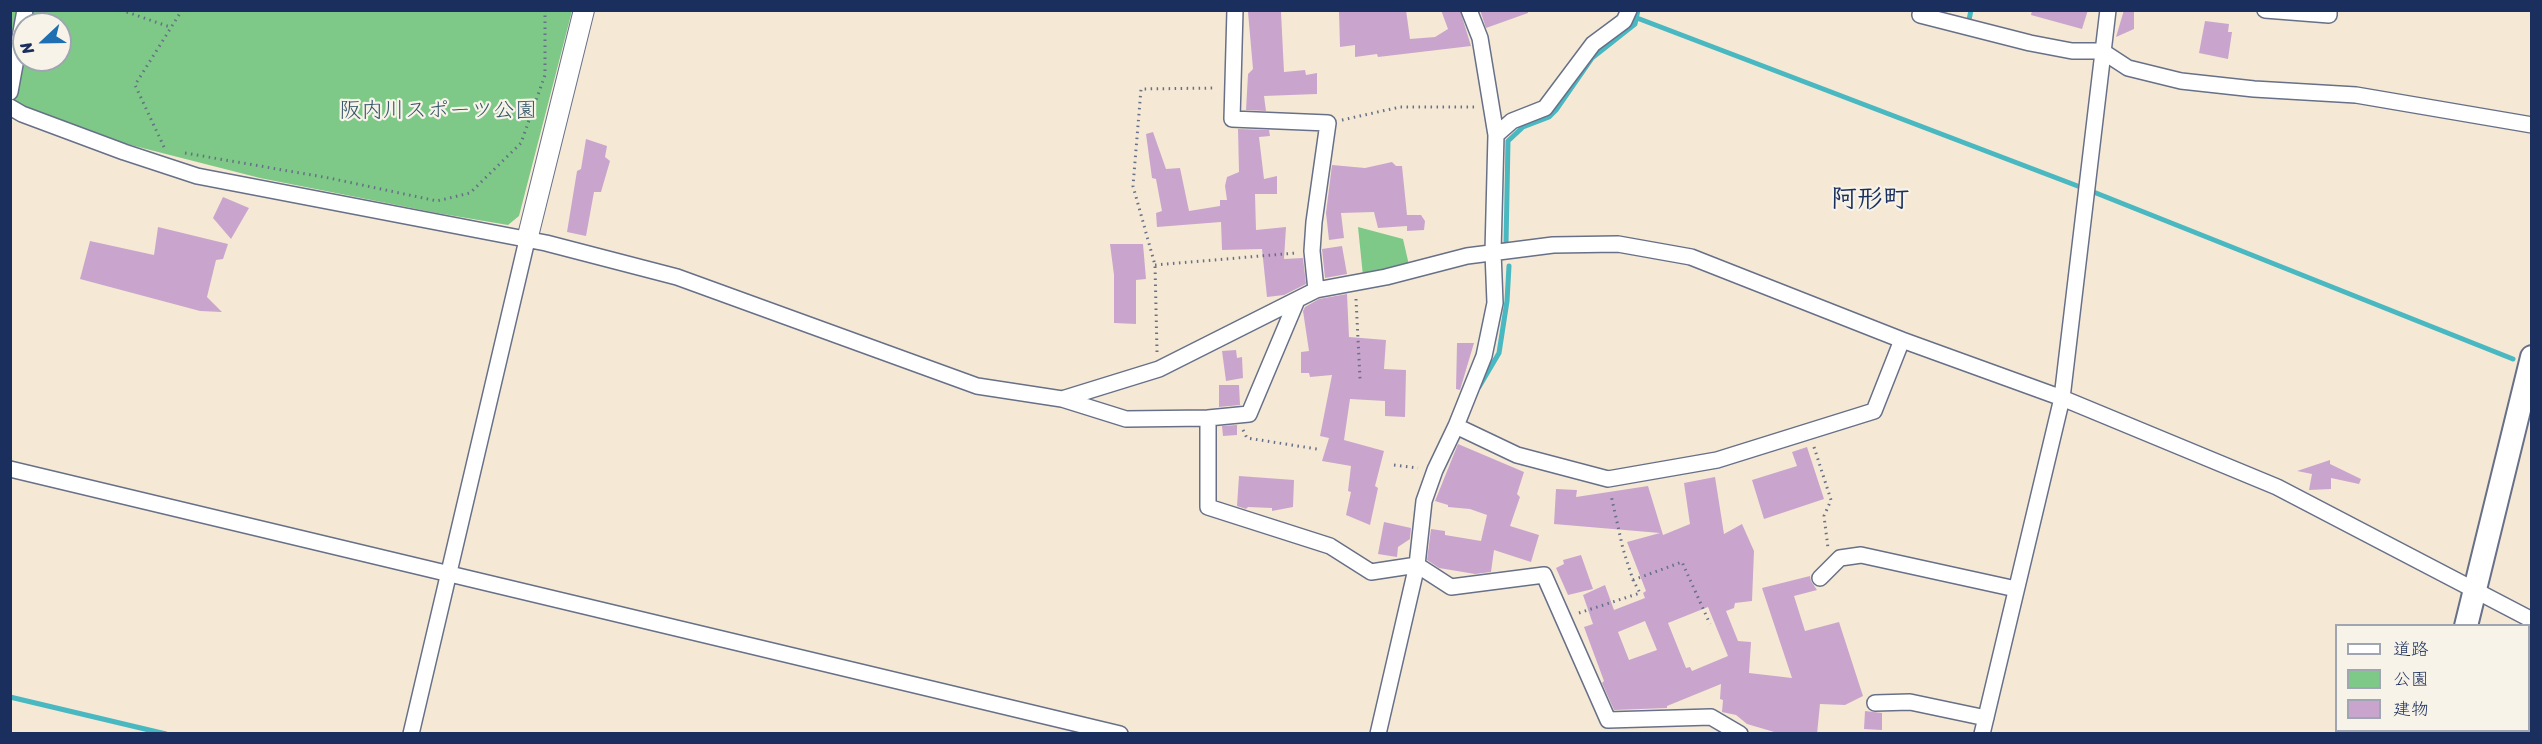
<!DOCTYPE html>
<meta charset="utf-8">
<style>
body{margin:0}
#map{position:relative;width:2542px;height:744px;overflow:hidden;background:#f5e9d6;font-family:Sriracha,"Klee One",sans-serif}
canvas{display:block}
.frame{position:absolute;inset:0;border:12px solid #1b2f5e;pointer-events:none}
.legend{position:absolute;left:2335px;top:624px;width:195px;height:108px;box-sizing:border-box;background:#f7f3e8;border:2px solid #9fa5b1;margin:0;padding:8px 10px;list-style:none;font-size:18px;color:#1b2f5e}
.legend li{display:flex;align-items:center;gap:12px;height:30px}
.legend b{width:30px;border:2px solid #9fa5b1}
.north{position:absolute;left:12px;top:12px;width:60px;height:60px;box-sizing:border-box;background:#f7f3e8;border:2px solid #9fa5b1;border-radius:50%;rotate:248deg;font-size:16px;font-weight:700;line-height:24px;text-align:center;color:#1b2f5e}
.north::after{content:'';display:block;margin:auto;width:21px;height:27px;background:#1f6fb2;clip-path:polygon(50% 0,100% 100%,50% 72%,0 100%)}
</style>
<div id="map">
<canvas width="2542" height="744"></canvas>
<div class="frame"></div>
<ul class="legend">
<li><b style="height:8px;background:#fff"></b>道路</li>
<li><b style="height:16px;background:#7ec987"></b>公園</li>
<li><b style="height:16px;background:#c9a5cd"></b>建物</li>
</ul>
<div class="north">N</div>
</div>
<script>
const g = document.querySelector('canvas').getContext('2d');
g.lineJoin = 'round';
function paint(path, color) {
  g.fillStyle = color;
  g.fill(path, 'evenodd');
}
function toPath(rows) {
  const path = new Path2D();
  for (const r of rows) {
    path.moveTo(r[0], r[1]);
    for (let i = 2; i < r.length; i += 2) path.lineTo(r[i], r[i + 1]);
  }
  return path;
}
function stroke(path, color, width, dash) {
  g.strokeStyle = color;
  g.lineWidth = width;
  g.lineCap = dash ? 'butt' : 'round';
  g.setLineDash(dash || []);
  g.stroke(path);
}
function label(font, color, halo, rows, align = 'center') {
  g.font = font + ' Sriracha,"Klee One",sans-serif';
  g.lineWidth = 4.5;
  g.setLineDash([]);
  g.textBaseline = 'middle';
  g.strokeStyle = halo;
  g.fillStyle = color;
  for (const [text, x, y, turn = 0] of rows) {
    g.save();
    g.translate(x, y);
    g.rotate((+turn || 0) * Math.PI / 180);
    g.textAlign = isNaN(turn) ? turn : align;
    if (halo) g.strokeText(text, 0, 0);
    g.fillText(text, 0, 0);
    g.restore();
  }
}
const green = toPath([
 [11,11,572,11,519,216,508,225,437,213,260,178,115,141,11,107],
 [24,24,60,24,60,60,24,60],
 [1358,227,1403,239,1409,265,1363,276]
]);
const stream = toPath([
 [1637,18,2096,193,2513,359],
 [1969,20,1971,10],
 [1506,244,1508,141,1523,127,1549,117,1556,110,1592,58,1635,24,1638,10],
 [1479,387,1499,353,1507,301,1509,266],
 [10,697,166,734]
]);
const building = toPath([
 [1354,10,1406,10,1410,39,1435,37,1448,29,1441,10,1460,10,1471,46,1378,57,1377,54,1355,57,1355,45,1340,47,1339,12],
 [1480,10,1528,10,1528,13,1486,28],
 [2032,10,2088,10,2082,29,2031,15],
 [2124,10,2134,10,2134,29,2116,37],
 [1248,12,1281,12,1284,72,1305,70,1306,75,1317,73,1317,94,1264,96,1266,111,1246,110,1248,74,1253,69],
 [2205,21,2229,24,2228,32,2232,32,2228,59,2199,53],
 [1238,129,1269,130,1270,136,1259,137,1264,179,1277,176,1277,194,1255,194,1256,230,1286,227,1284,259,1303,258,1306,284,1284,295,1267,297,1262,249,1222,250,1221,222,1157,227,1156,213,1162,211,1156,179,1152,178,1146,134,1153,132,1166,169,1180,168,1189,211,1220,206,1220,200,1227,200,1225,186,1227,177,1239,172],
 [586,139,607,146,605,157,610,161,601,192,594,192,586,236,567,232,577,171,581,169],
 [1392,162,1396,166,1402,166,1407,215,1421,215,1425,221,1424,230,1407,231,1407,226,1378,228,1374,212,1341,213,1344,238,1329,240,1326,213,1332,165,1365,168],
 [223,197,249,208,231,239,213,218],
 [158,227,228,244,223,259,216,260,207,297,222,312,200,311,80,279,90,241,154,255],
 [1110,244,1143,244,1146,279,1136,280,1136,324,1114,323,1114,275],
 [1342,246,1347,274,1325,278,1322,249],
 [1347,294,1349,337,1386,340,1384,369,1406,370,1405,417,1385,416,1385,401,1350,399,1344,440,1384,451,1375,486,1378,488,1370,525,1346,515,1351,492,1348,491,1351,466,1322,461,1329,438,1320,436,1332,375,1310,377,1309,373,1301,373,1301,352,1309,351,1303,311,1305,307,1319,299],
 [1457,343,1474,343,1460,390,1456,389],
 [1236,350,1237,358,1242,357,1243,378,1226,381,1222,351],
 [1219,385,1239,385,1240,405,1219,407],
 [1237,425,1237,435,1223,436,1222,426],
 [1458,444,1524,472,1517,494,1520,497,1510,526,1539,535,1531,562,1494,550,1491,572,1475,574,1439,568,1427,560,1431,529,1445,531,1445,535,1481,541,1487,515,1470,509,1448,507,1448,505,1435,501],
 [1807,447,1824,499,1764,519,1752,480,1797,466,1792,452],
 [2330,460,2330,464,2361,479,2359,484,2331,478,2331,489,2309,490,2312,474,2297,471],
 [1239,476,1294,480,1293,507,1272,511,1272,508,1248,507,1246,509,1237,506],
 [1715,477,1724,534,1742,524,1754,551,1752,601,1735,603,1734,608,1726,611,1738,641,1751,642,1749,673,1792,678,1762,588,1810,576,1811,581,1817,590,1794,596,1805,631,1839,622,1863,696,1845,705,1820,704,1817,734,1781,734,1747,724,1736,715,1722,712,1723,700,1720,699,1721,684,1667,706,1667,708,1614,710,1602,683,1604,681,1584,627,1593,624,1583,595,1605,585,1614,610,1645,598,1643,593,1646,591,1627,542,1660,533,1554,524,1556,489,1577,490,1576,497,1648,486,1663,535,1690,524,1684,483],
 [1708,607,1728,656,1692,671,1690,667,1686,668,1668,623],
 [1645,621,1657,650,1629,660,1618,632],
 [1384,522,1411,528,1410,539,1398,547,1397,557,1378,554],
 [1581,555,1593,589,1568,595,1556,568,1564,564,1563,560],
 [1865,711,1882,713,1882,730,1864,729]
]);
const path = toPath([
 [121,10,170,27],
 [1342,120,1400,107,1475,107],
 [164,147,135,85,182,10],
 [185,153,329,178,437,201,470,193,521,143,545,75,545,10],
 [1155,265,1296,253],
 [1356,299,1360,379],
 [1157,352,1155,265,1133,186,1141,89,1216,88],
 [1243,430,1247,438,1317,449],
 [1814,447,1831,500,1824,516,1828,548],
 [1394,465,1418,468],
 [1633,580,1682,562,1710,624],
 [1579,613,1640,593,1633,580,1623,549,1611,495]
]);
const minor = toPath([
 [1235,10,1232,119,1328,123,1314,222,1312,251,1316,290],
 [1921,10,1920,15,2030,43,2072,51,2102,51,2128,68,2181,81,2254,89,2356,95,2532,125],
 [2265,10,2329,15,2329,10],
 [10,92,25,10],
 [10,107,22,114,124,152,197,176,546,243,677,277,977,386,1062,399,1159,369,1316,290,1386,277,1467,256,1553,245,1618,244,1691,257,1902,340,2062,398,2277,487,2532,620],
 [1496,135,1512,121,1545,108,1593,44,1624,21,1629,10],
 [1062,399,1126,419,1208,418,1208,507,1330,546,1371,572,1417,565,1451,587,1544,575,1608,720,1711,717,1740,734],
 [1208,418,1249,414,1297,300],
 [1456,426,1517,455,1608,479,1717,460,1874,411,1902,340],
 [10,469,1120,734],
 [1820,578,1840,558,1861,555,2016,589],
 [1875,703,1910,702,1986,718],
 [411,734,527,240],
 [1378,734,1417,565,1424,501,1435,470,1456,426,1484,356,1495,303,1493,252,1496,135,1480,38,1469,10],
 [1982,734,2062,398,2108,10]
]);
const tertiary = toPath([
 [527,240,584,10]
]);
const secondary = toPath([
 [2466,626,2532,357],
 [2441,734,2441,730]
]);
const parkNames = [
 ["阪内川スポーツ公園",438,111]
];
const quarterNames = [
 ["阿形町",1870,200]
];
paint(green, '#7ec987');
stroke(stream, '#49b8c1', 5);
paint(building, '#c9a5cd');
stroke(minor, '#677088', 18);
stroke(tertiary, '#677088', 22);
stroke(secondary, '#677088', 26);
stroke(path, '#677088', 3, [1.5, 4.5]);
stroke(minor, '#fff', 15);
stroke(tertiary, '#fff', 20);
stroke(secondary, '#fff', 22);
label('22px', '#345668', '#f7f3e8', parkNames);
label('bold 26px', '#1b2f5e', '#f7f3e8', quarterNames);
</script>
